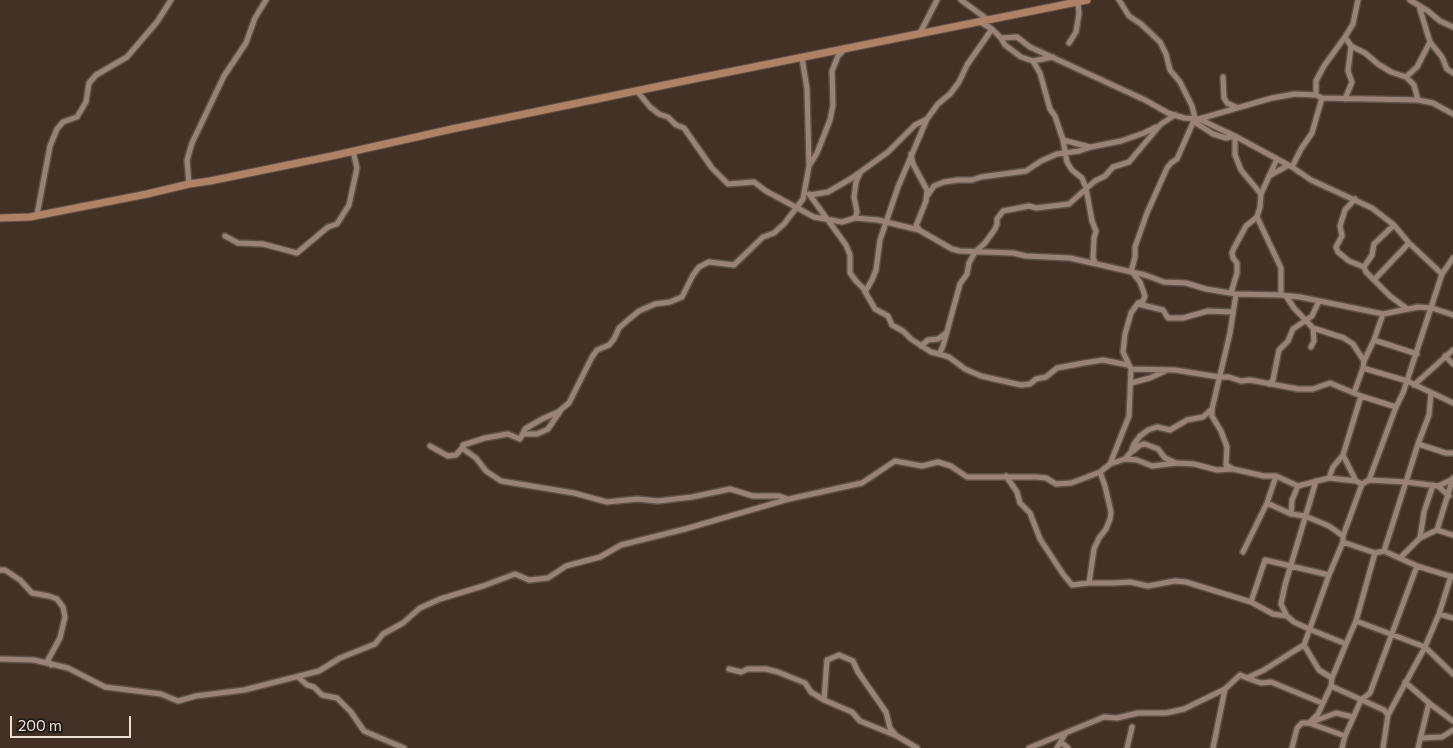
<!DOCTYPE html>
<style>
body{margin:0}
#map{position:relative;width:1453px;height:748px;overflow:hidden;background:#433125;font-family:Commissioner,sans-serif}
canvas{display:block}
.scale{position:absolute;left:10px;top:716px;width:121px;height:22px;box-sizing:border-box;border:2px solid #ebdfd8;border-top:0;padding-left:6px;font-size:15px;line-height:18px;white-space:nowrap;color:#ebdfd8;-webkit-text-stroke:4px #231b16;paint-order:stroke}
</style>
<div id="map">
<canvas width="1453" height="748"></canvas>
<div class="scale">200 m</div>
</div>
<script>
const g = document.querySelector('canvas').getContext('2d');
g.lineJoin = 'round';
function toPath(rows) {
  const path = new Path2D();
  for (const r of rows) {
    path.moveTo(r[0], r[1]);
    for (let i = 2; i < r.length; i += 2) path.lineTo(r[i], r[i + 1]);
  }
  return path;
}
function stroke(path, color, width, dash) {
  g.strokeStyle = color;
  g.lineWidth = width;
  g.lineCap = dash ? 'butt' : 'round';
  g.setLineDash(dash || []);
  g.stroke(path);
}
const minor = toPath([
 [961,0,987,19],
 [1119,0,1129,16,1141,24,1160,42,1166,54,1170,70,1180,82,1192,106,1195,118,1177,159,1171,163,1167,168,1147,213,1135,247,1135,257,1131,272],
 [1410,0,1428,11,1440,21,1453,27],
 [1419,6,1430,42,1442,57,1447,69,1453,73],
 [979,21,992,29,1001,38,1005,45,1021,57,1033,61,1053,57],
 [920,33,937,0],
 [1345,37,1351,46,1365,53,1378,64,1391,72,1406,77,1414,85,1418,100],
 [1001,38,1017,37,1030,47,1145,100,1168,113,1184,118,1199,119,1235,136,1292,167,1311,180,1372,208,1394,225,1409,243,1442,274,1403,393,1396,407,1369,480],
 [1069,43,1076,32,1079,14,1078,2],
 [802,58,807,89,809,165],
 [1033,61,1040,73,1050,109,1055,116,1063,140,1067,162,1072,170,1082,178,1086,188,1092,221,1096,231,1094,238,1093,258,1096,264],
 [1223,77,1224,98,1227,103,1236,107],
 [1406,77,1417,67,1430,42],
 [637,91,650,107,659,114,668,117,676,125,684,128,712,168,728,184,754,182,766,191,814,217,842,222,855,218,878,220,919,230,952,249,960,251,1013,253,1026,256,1070,258,1145,275,1164,282,1186,283,1206,289,1236,294,1281,295,1300,297,1383,314,1418,307,1432,308,1453,315],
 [1316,95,1316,81,1324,66,1345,37,1353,24,1358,0],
 [1345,99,1352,82,1348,71,1351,46],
 [1199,119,1272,98,1295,94,1316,95,1322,98,1418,100,1433,103,1453,114],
 [1193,121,1213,134,1226,138,1235,136,1235,155,1241,170,1261,194],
 [1063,140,1090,147],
 [911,154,913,164,927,190,926,201,916,226,919,229],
 [1277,159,1261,194,1260,207,1257,217,1281,268,1281,295],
 [1292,167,1301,149,1312,133,1322,98],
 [1269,176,1287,166],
 [189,184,187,160,192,143,224,76,246,43,255,18,266,0],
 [809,194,846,245,850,255,850,273,856,281,863,288,875,309,888,316,892,325,903,331,911,339,931,352,939,354],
 [810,195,828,192,852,178,888,152,915,125,927,119,938,104,950,94,959,82,967,65,992,29],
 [927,196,934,186,944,182,958,180,972,180,981,177,1026,171,1041,161,1057,154,1079,151,1091,147,1121,141,1144,133,1156,127],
 [1355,199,1345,210,1340,226,1342,236,1336,247,1338,252,1349,261,1364,267],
 [37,215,50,146,57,129,63,122,77,117,86,102,89,83,96,75,127,57,157,22,171,0],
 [855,218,857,212,854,197,856,182,860,173],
 [1394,225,1374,244,1372,255,1364,267,1366,272,1390,296,1406,308],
 [225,236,238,243,263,244,297,253,328,227,337,224,349,205,357,168,353,151],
 [1442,274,1453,258],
 [1374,280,1409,243],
 [865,292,872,280,876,270,880,240,898,187,927,119],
 [1231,293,1237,273,1237,263,1233,258,1232,253,1234,248,1246,226,1257,217],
 [1286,296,1294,308,1313,328,1344,338,1353,344,1364,361],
 [1138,304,1163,310,1168,318,1183,318,1208,311,1233,312],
 [1383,314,1374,340,1364,361,1363,368,1407,381,1453,403],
 [1374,340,1417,354],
 [921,346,928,340,938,339,946,333],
 [1311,347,1314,341,1313,328],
 [1445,356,1453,364],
 [1128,365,1103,360,1084,363,1057,368,1046,377,1036,379,1030,384,1021,385,981,376,965,369,949,357,939,354,943,346,960,284,967,274,969,263,975,252,985,243,995,229,997,224,997,219,1003,211,1029,206,1036,208,1069,204,1095,181,1105,176,1113,167,1129,162,1161,124,1175,115],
 [1131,369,1175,370,1219,377,1229,377,1241,381,1250,380,1298,389,1313,389,1330,383,1361,396,1396,407],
 [1131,383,1150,378,1165,371],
 [1269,384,1273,380,1279,350,1288,341,1293,329,1312,316,1319,301],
 [1414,385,1453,350],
 [1354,393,1363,368],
 [1212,409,1212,416,1221,431,1227,447,1226,465,1233,469,1264,476,1276,476,1298,486],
 [523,434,537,434,548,429,561,410],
 [1418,444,1446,453,1453,453],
 [430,446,448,456,456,455,462,448],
 [1133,451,1140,445,1145,444,1158,449,1165,458,1176,463],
 [1343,455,1356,481],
 [1125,459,1137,460,1152,466,1177,463,1194,464,1217,470,1232,469],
 [1110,464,1129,416,1131,369,1123,352,1125,334,1131,313,1138,303,1143,301,1145,296,1140,282,1132,272],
 [1100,472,1105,486,1111,512,1110,519,1106,529,1099,538,1094,549,1089,583,1114,583,1130,582,1148,586,1175,581,1186,582,1251,602],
 [1006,476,1017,492,1020,503,1030,513,1040,539,1063,574,1072,585,1089,583],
 [1329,478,1333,467,1343,455,1361,396],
 [1438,486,1449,496],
 [788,499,779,496,753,496,730,489,692,497,658,501,637,499,607,502,574,493,501,481,486,471,476,458,462,448,463,445,485,438,508,434,520,439,525,429,542,419,558,412,569,403,592,357,597,350,609,345,614,339,619,328,628,320,639,311,655,304,670,302,682,297,693,275,699,267,709,262,734,265,763,237,774,233,784,224,803,199,809,166,817,153,830,120,833,105,832,71,838,56,845,49],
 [1267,503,1291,514,1305,516,1329,526,1343,536],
 [1291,514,1292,500,1298,486,1329,478,1356,481,1362,484],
 [1437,530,1453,535],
 [1420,538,1424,512,1433,485],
 [1343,542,1343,536,1362,484,1369,480,1406,482,1438,486,1453,479],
 [1384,551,1418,444,1429,415,1431,393],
 [1243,552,1267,503,1276,476],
 [1400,558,1420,538,1437,530,1453,478],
 [0,570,5,570,20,580,32,593,49,596,57,599,63,607,65,617,60,638,48,660,51,665],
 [1329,575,1265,560,1251,602,1273,614,1287,616,1294,622,1309,629,1346,644,1356,621,1375,553],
 [1439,614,1453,618],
 [1287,616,1281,604,1285,585,1316,481],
 [1356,621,1425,647,1439,614,1451,576],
 [1304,645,1319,670,1332,678],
 [0,659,34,660,68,668,105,687,161,694,178,701,196,696,244,690,319,671,340,658,375,644,383,634,403,623,420,608,440,599,483,586,515,574,529,580,548,578,566,566,600,557,621,545,685,529,789,499,862,483,895,461,922,466,938,462,951,466,967,477,1036,477,1046,478,1056,484,1071,483,1082,479,1100,472,1110,464,1125,459,1131,452,1134,444,1140,436,1148,430,1157,427,1170,430,1187,420,1203,417,1212,409,1230,333,1236,294],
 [729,669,741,672,748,669,766,669,778,672,805,683,811,692,824,700,852,712,860,721,897,736,917,748],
 [298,677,307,685,314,687,322,695,337,698,351,712,364,731,404,748],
 [1247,678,1261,683,1271,682,1322,703],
 [1405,682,1429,703,1453,721],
 [1331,686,1384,710,1388,715],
 [824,700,827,660,839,655,853,661,858,672,886,712,890,728,895,734],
 [1345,736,1309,723,1318,714,1331,686,1332,678,1346,644],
 [1422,738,1442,737,1453,730],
 [1061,742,1068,748],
 [1029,748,1104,717,1117,718,1138,713,1166,713,1184,709,1225,689,1240,675,1247,678,1264,670,1294,651,1304,645,1329,575,1343,542,1375,553,1384,551,1417,566,1453,577],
 [1057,748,1065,734],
 [1127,748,1132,727],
 [1213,748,1225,689],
 [1292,748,1297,728,1302,723,1309,723,1336,713,1353,717],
 [1342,748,1345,736,1361,700,1370,693,1417,566],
 [1383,748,1388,715,1425,647,1453,674],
 [1418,748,1429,703]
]);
const major = toPath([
 [0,218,30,217,147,194,189,184,210,181,332,156,452,129,689,80,1087,0]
]);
stroke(minor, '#5f5046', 8);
stroke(major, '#5f5046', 9);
stroke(minor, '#998376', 5);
stroke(major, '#af8165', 7);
</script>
